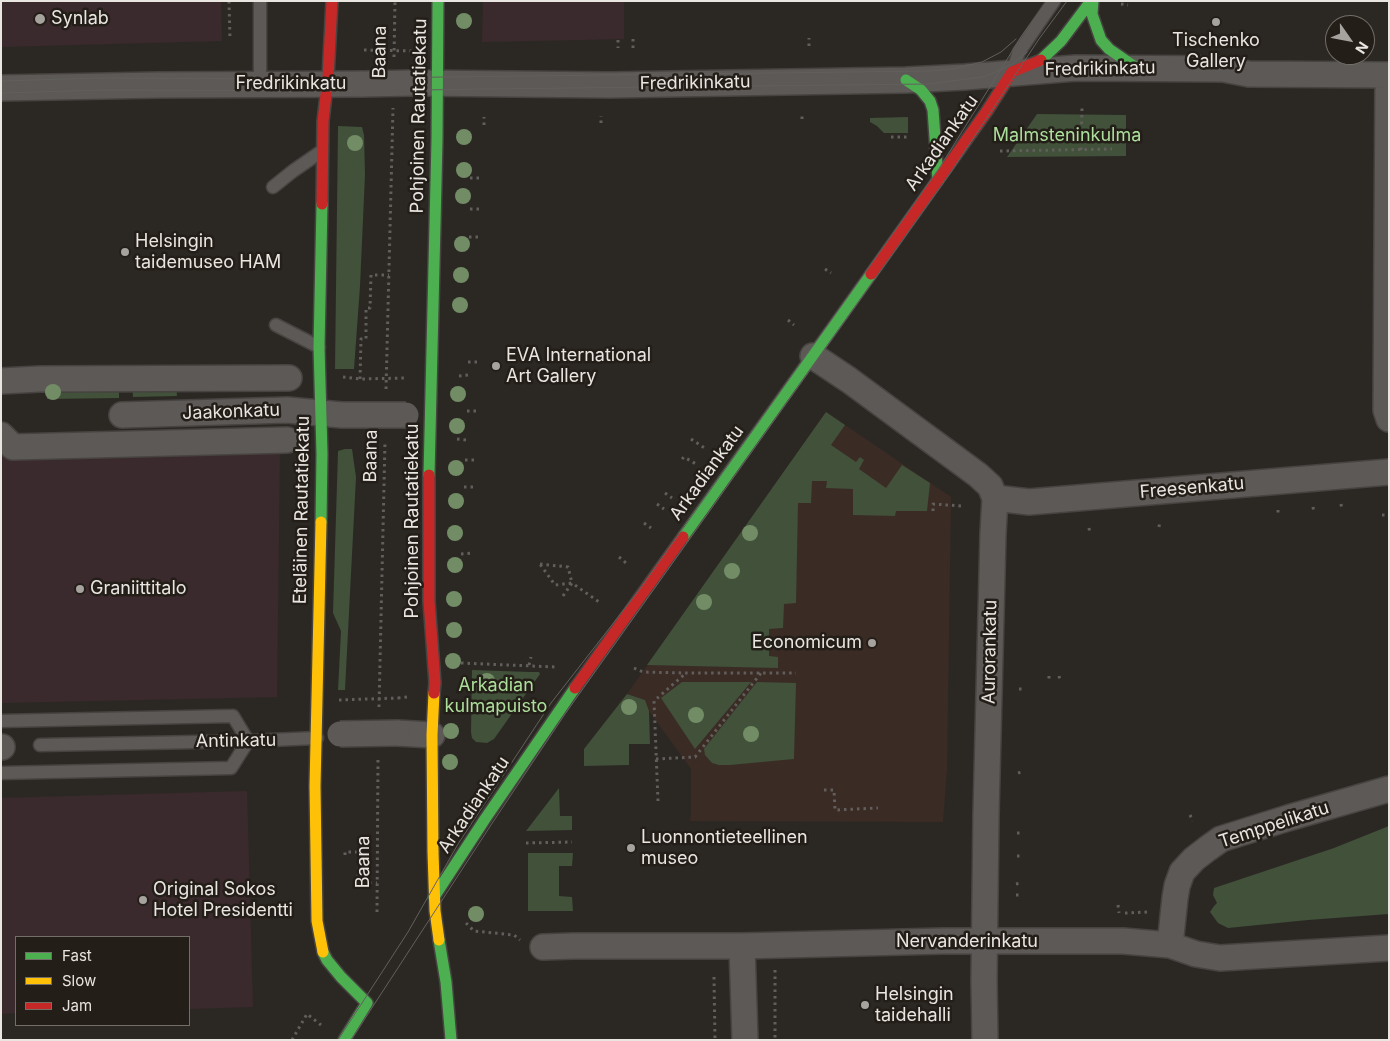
<!DOCTYPE html>
<meta charset="utf-8">
<style>
body{margin:0}
#map{position:relative;width:1390px;height:1041px;overflow:hidden;background:#2b2824;font-family:Inter,sans-serif}
canvas{display:block}
.frame{position:absolute;inset:0;border:2px solid #e9e5e1;pointer-events:none}
.legend{position:absolute;left:15px;top:936px;width:175px;height:90px;box-sizing:border-box;background:#241e18;border:1px solid #736e68;margin:0;padding:6px 9px;list-style:none;font-size:15px;color:#e9e5e1}
.legend li{display:flex;align-items:center;gap:10px;height:25px}
.legend b{width:25px;border:1px solid #736e68}
.north{position:absolute;left:1325px;top:15px;width:50px;height:50px;box-sizing:border-box;background:#241e18;border:1px solid #736e68;border-radius:50%;rotate:123deg;font-size:14px;font-weight:700;line-height:20px;text-align:center;color:#e9e5e1}
.north::after{content:'';display:block;margin:auto;width:18px;height:22px;background:#a6a39f;clip-path:polygon(50% 0,100% 100%,50% 72%,0 100%)}
</style>
<div id="map">
<canvas width="1390" height="1041"></canvas>
<div class="frame"></div>
<ul class="legend">
<li><b style="height:6px;background:#4caf50"></b>Fast</li>
<li><b style="height:6px;background:#ffc107"></b>Slow</li>
<li><b style="height:6px;background:#c62828"></b>Jam</li>
</ul>
<div class="north">N</div>
</div>
<script>
const g = document.querySelector('canvas').getContext('2d');
g.lineJoin = 'round';
function paint(path, color) {
  g.fillStyle = color;
  g.fill(path, 'evenodd');
}
function toPath(rows) {
  const path = new Path2D();
  for (const r of rows) {
    path.moveTo(r[0], r[1]);
    for (let i = 2; i < r.length; i += 2) path.lineTo(r[i], r[i + 1]);
  }
  return path;
}
function stroke(path, color, width, dash) {
  g.strokeStyle = color;
  g.lineWidth = width;
  g.lineCap = dash ? 'butt' : 'round';
  g.setLineDash(dash || []);
  g.stroke(path);
}
function label(font, color, halo, rows, align = 'center') {
  g.font = font + ' Inter,sans-serif';
  g.lineWidth = 5;
  g.setLineDash([]);
  g.textBaseline = 'middle';
  g.strokeStyle = halo;
  g.fillStyle = color;
  for (const [text, x, y, turn = 0] of rows) {
    g.save();
    g.translate(x, y);
    g.rotate((+turn || 0) * Math.PI / 180);
    g.textAlign = isNaN(turn) ? turn : align;
    if (halo) g.strokeText(text, 0, 0);
    g.fillText(text, 0, 0);
    g.restore();
  }
}
const commercial = toPath([
 [1,1,221,1,222,41,1,47],
 [483,1,624,1,624,39,482,42],
 [280,449,277,697,1,703,1,456],
 [247,791,253,1007,189,1009,189,937,16,937,16,1013,1,1014,1,798]
]);
const education = toPath([
 [826,412,951,497,947,768,943,822,690,821,691,814,691,769,649,711,645,700,627,694]
]);
const green = toPath([
 [1037,114,1126,115,1126,156,1007,157],
 [908,117,908,133,884,133,877,126,870,122,870,118],
 [338,126,362,127,364,135,365,175,360,286,354,369,335,369],
 [176,382,177,396,133,397,132,383],
 [119,383,119,398,47,399,47,385],
 [826,412,845,425,831,445,856,462,860,457,864,460,859,469,886,488,902,465,930,483,927,511,896,511,895,516,853,515,853,489,826,488,827,481,812,481,811,503,798,503,796,603,784,604,783,628,769,629,769,656,778,657,778,668,647,665],
 [345,449,352,449,356,477,345,690,338,690,341,631,333,613,338,451],
 [472,670,530,672,539,672,540,674,494,739,487,743,476,742,472,738,471,732],
 [682,682,751,682,695,749,661,698],
 [757,682,796,683,794,759,730,765,719,765,712,763,705,755,704,749],
 [627,694,645,700,649,711,650,744,629,744,629,765,584,766,584,749],
 [559,788,560,816,572,816,572,830,526,831],
 [1389,826,1389,914,1308,920,1228,928,1218,923,1210,912,1214,906,1217,903,1213,895,1214,888,1334,848],
 [528,853,573,853,572,866,559,866,559,896,572,897,573,911,528,911]
]);
const path = toPath([
 [229,1,230,39],
 [1121,4,1128,5],
 [633,39,633,48],
 [618,40,618,48],
 [809,46,809,38],
 [394,57,395,1],
 [802,119,802,113],
 [601,123,601,116],
 [484,125,484,117],
 [891,137,909,137],
 [1081,150,1082,108],
 [1000,151,1112,149],
 [470,178,480,178],
 [470,209,479,209],
 [469,237,479,237],
 [825,269,831,273],
 [788,320,794,325],
 [468,362,477,362],
 [459,376,468,375],
 [360,379,361,339,366,339,366,308,370,308,371,275,389,275],
 [386,389,393,108],
 [467,411,476,411],
 [457,439,466,440],
 [691,439,706,449],
 [682,459,684,457,696,464],
 [465,460,475,460],
 [464,487,475,487],
 [665,493,672,498],
 [657,504,664,509],
 [1341,504,1342,510],
 [1313,507,1314,513],
 [1278,510,1278,516],
 [933,511,933,504,961,506],
 [1382,515,1386,515],
 [644,523,651,528],
 [1159,527,1160,521],
 [1089,528,1090,534],
 [461,554,474,553],
 [619,557,626,563],
 [540,564,568,567,572,583,555,585,540,564],
 [563,596,572,583,599,602],
 [461,663,555,667],
 [529,665,531,657],
 [634,668,643,672,686,673,796,673],
 [1049,676,1049,680],
 [1059,676,1060,680],
 [1019,689,1023,689],
 [398,698,407,697],
 [379,707,385,441],
 [656,759,695,757,761,673],
 [1018,773,1022,772],
 [824,790,834,790,835,810,878,808],
 [658,801,654,701,686,673],
 [1190,815,1193,821],
 [1017,833,1021,833],
 [526,843,572,842],
 [345,855,345,852,359,852,358,882,377,883],
 [1017,856,1021,856],
 [1016,884,1021,883],
 [1016,895,1021,895],
 [1118,905,1119,913],
 [377,912,378,758],
 [1125,913,1149,912],
 [466,923,474,931,514,935,520,940],
 [775,970,775,1040],
 [714,977,715,1040],
 [292,1040,307,1014,321,1025]
]);
const lane = toPath([
 [260,1,260,84],
 [1013,69,1019,52,1054,1],
 [273,187,293,171,322,151],
 [276,325,319,347],
 [1,721,233,716,248,741,231,768,1,773],
 [40,745,248,741,317,738]
]);
const street = toPath([
 [1388,75,1386,410,1389,419],
 [418,83,610,85,906,80,965,77,1076,68,1223,69,1249,74,1389,75],
 [1,88,158,85,363,84],
 [813,356,849,380,978,475,990,486,995,498,993,534,986,814,984,981,985,1040],
 [1,381,40,379,289,378],
 [122,415,287,410,342,415],
 [1,435,13,447,287,440],
 [995,498,1029,502,1389,472],
 [397,733,432,735],
 [1,747,2,747],
 [1170,945,1175,898,1177,886,1182,872,1194,859,1207,849,1221,839,1288,818,1389,789],
 [742,946,745,1040],
 [543,947,573,946,742,946,943,941,1123,941,1170,945,1196,954,1220,958,1389,948]
]);
const fast = toPath([
 [1093,1,1092,14,1101,40,1109,49,1138,69],
 [1041,60,1061,41,1091,1],
 [906,80,921,90,930,101,933,110,938,180],
 [429,475,437,140,438,1],
 [321,522,322,454,319,347,322,204],
 [683,537,871,274],
 [434,897,485,819,575,688],
 [439,940,446,982,451,1040],
 [323,952,327,960,341,977,367,1003,344,1040]
]);
const slow = toPath([
 [321,522,315,786,317,921,323,952],
 [434,693,432,735,433,852,435,911,439,940]
]);
const jam = toPath([
 [322,204,323,121,328,78,332,1],
 [871,274,987,111,1012,72,1041,60],
 [429,475,429,601,435,683,434,693],
 [575,688,683,537]
]);
const tram = toPath([
 [1,81,98,78,284,79,930,71,953,69,982,62,1001,52,1016,39],
 [1,93,106,90,363,91,482,89,928,84,982,77,991,74,1012,64,1027,52],
 [338,1040,408,932,458,844,551,703,640,589,909,211,940,167,1021,37,1047,1],
 [351,1040,491,825,565,714,951,172,1039,39,1067,1]
]);
const pathBridge = toPath([
 [364,50,414,51],
 [343,377,360,379,407,378],
 [339,700,398,698]
]);
const streetBridge = toPath([
 [363,84,413,83],
 [344,415,406,415],
 [340,734,397,733]
]);
const trees = [
 [464,21],
 [464,137],
 [355,143],
 [464,170],
 [463,196],
 [462,244],
 [461,275],
 [460,305],
 [53,392],
 [458,394],
 [457,426],
 [456,468],
 [456,501],
 [455,533],
 [750,533],
 [455,565],
 [732,571],
 [454,599],
 [704,602],
 [454,630],
 [453,661],
 [487,681],
 [629,707],
 [696,715],
 [451,731],
 [751,734],
 [450,762],
 [476,914]
];
const markers = [
 [40,19,6,"#a6a39f"],
 [1216,22,5,"#a6a39f"],
 [125,252,5,"#a6a39f"],
 [496,366,5,"#a6a39f"],
 [80,589,5,"#a6a39f"],
 [872,643,5,"#a6a39f"],
 [631,848,5,"#a6a39f"],
 [143,900,5,"#a6a39f"],
 [865,1005,5,"#a6a39f"]
];
const poiNames = [
 ["Synlab",51,19],
 ["Tischenko",1216,41,"center"],
 ["Gallery",1216,62,"center"],
 ["Helsingin",135,242],
 ["taidemuseo HAM",135,263],
 ["EVA International",506,356],
 ["Art Gallery",506,377],
 ["Graniittitalo",90,589],
 ["Economicum",862,643,"right"],
 ["Luonnontieteellinen",641,838],
 ["museo",641,859],
 ["Original Sokos",153,890],
 ["Hotel Presidentti",153,911],
 ["Helsingin",875,995],
 ["taidehalli",875,1016]
];
const streetNames = [
 ["Baana",380,52,-89],
 ["Fredrikinkatu",1100,69,-1],
 ["Fredrikinkatu",695,83,-1],
 ["Fredrikinkatu",291,84],
 ["Pohjoinen Rautatiekatu",419,116,-89],
 ["Arkadiankatu",942,143,-55],
 ["Jaakonkatu",231,412,-2],
 ["Baana",371,456,-89],
 ["Arkadiankatu",707,473,-54],
 ["Freesenkatu",1192,488,-5],
 ["Eteläinen Rautatiekatu",302,510,-89],
 ["Pohjoinen Rautatiekatu",413,521,-90],
 ["Aurorankatu",990,652,-89],
 ["Antinkatu",236,741,-1],
 ["Arkadiankatu",474,805,-56],
 ["Temppelikatu",1274,825,-18],
 ["Baana",364,862,-90],
 ["Nervanderinkatu",967,942]
];
const parkNames = [
 ["Malmsteninkulma",1067,136],
 ["Arkadian",496,686],
 ["kulmapuisto",496,707]
];
paint(commercial, '#3b2a2d');
paint(education, '#3b2b25');
paint(green, '#41513a');
stroke(lane, '#464340', 15);
stroke(street, '#464340', 28);
stroke(fast, '#464340', 14);
stroke(slow, '#464340', 14);
stroke(jam, '#464340', 14);
stroke(path, '#615e5c', 3, [2.5, 4]);
stroke(lane, '#5c5957', 12);
stroke(street, '#5c5957', 25);
stroke(fast, '#4caf50', 11);
stroke(slow, '#ffc107', 11);
stroke(jam, '#c62828', 11);
stroke(tram, '#62605d', 1);
stroke(streetBridge, '#464340', 28, []);
stroke(pathBridge, '#615e5c', 3, [2.5, 4]);
stroke(streetBridge, '#5c5957', 25);
g.fillStyle = '#728d66';
for (const [x, y] of trees) {
  g.beginPath();
  g.arc(x, y, 8, 0, 2 * Math.PI);
  g.fill();
}
for (const [x, y, r, color] of markers) {
  const dot = new Path2D();
  dot.arc(x, y, r, 0, 2 * Math.PI);
  g.fillStyle = color;
  g.fill(dot);
  stroke(dot, '#241e18', 2);
}
label('18px', '#e9e5e1', '#241e18', poiNames, 'left');
label('18px', '#e9e5e1', '#241e18', streetNames);
label('18px', '#addf9c', '#241e18', parkNames);
</script>
